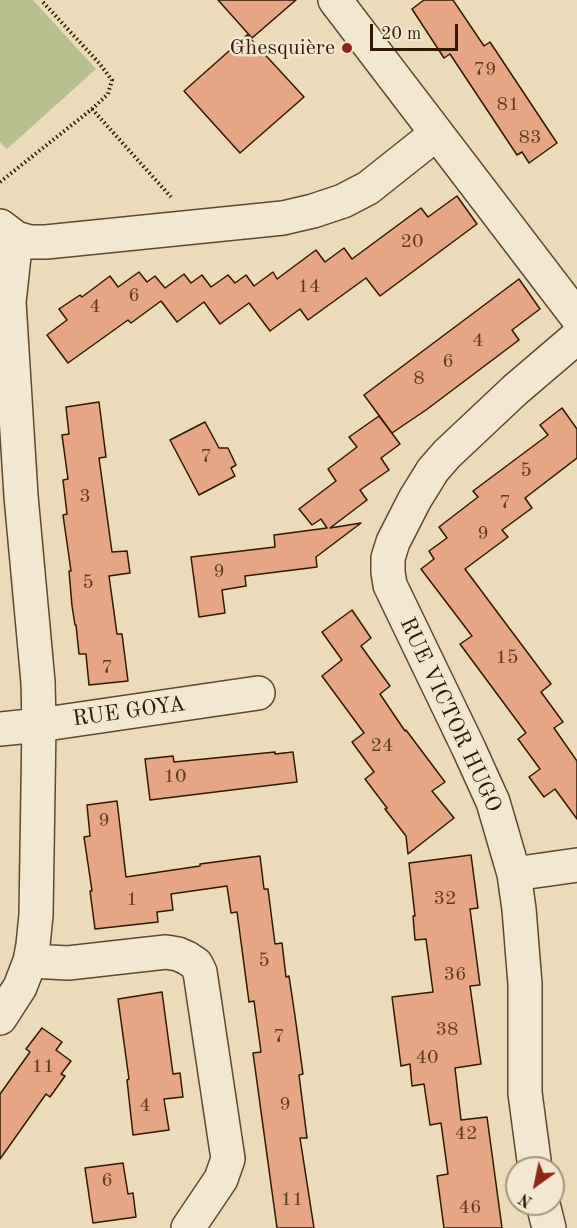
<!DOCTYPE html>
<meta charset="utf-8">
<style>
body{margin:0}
#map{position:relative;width:577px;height:1228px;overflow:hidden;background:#ebdbba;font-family:"Old Standard TT",serif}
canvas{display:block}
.north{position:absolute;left:505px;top:1156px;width:60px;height:60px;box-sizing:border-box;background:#f2e8d2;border:2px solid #a4957e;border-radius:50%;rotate:213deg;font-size:16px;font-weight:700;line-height:24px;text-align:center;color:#301801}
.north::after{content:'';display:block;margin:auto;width:21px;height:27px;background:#8f2418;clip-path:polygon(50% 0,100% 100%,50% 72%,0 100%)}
.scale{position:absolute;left:370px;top:24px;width:88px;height:27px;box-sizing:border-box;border:3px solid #301801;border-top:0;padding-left:8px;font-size:18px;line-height:21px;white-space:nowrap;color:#301801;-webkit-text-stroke:4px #f2e8d2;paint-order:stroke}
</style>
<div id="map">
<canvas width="577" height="1228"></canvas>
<div class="north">N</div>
<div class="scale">20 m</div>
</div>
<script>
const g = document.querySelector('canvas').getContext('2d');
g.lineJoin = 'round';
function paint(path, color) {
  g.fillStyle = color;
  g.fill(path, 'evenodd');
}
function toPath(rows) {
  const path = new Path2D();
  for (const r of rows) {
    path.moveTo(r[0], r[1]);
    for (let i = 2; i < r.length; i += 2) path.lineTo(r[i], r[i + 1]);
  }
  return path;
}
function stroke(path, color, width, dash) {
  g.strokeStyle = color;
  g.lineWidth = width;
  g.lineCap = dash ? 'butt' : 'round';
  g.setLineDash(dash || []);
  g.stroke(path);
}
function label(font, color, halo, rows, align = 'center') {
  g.font = font + ' "Old Standard TT",serif';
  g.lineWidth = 5;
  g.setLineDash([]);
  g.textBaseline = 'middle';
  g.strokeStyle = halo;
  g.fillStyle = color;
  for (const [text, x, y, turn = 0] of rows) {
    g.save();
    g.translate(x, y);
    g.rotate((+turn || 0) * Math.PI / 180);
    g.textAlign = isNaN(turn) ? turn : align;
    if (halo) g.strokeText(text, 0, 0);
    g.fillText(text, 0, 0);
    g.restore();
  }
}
const green = toPath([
 [0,0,33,0,96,69,7,149,0,142]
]);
const building = toPath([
 [218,0,296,0,252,38,218,0],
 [424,0,453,0,484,46,490,42,557,143,529,163,522,152,517,155,450,54,444,58,412,9,424,0],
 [247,35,304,97,240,153,184,91,247,35],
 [457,196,477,224,380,296,366,278,308,320,300,309,270,331,249,303,220,324,204,302,177,322,161,301,131,323,128,320,68,363,47,335,67,320,59,309,80,295,82,297,110,276,118,287,139,272,147,282,155,276,165,288,184,274,191,283,202,275,211,287,228,275,235,283,246,275,254,286,273,272,277,279,316,250,325,262,344,248,352,259,421,208,428,217,457,196],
 [519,279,540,309,512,330,519,340,426,410,392,433,364,395,519,279],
 [99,402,106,457,99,458,112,552,127,551,130,573,109,576,117,634,122,634,128,681,89,685,86,654,79,654,76,625,75,625,72,606,69,571,71,571,63,515,67,514,63,480,68,479,62,435,69,434,66,407,99,402],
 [562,408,577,429,577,458,525,498,532,508,502,530,508,537,465,569,551,684,541,692,563,722,554,728,577,761,577,819,555,789,544,797,529,777,540,769,518,739,526,733,460,644,472,636,421,569,434,559,429,551,447,538,439,527,478,497,473,491,548,435,540,425,562,408],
 [379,416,400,444,381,458,389,470,360,490,367,500,330,528,361,523,316,557,317,567,245,576,246,586,222,590,225,613,199,617,191,557,275,547,274,535,327,528,321,519,312,525,299,509,336,481,328,469,357,447,349,437,379,416],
 [205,422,219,448,228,448,236,465,231,468,235,476,199,495,170,440,205,422],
 [352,610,371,638,361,646,390,686,380,694,405,731,406,730,445,782,432,791,454,818,408,854,406,836,385,809,387,808,365,779,374,772,352,742,364,733,322,676,342,660,322,632,352,610],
 [275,752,275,754,293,752,297,782,150,800,145,759,173,756,174,762,275,752],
 [117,801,126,877,200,866,200,864,260,856,264,889,268,889,275,944,282,943,286,977,289,976,295,1016,303,1074,299,1075,307,1138,300,1138,314,1228,277,1228,253,1053,261,1052,254,1001,249,1002,237,912,231,913,227,886,171,894,173,910,157,912,158,922,95,929,90,891,92,891,84,837,90,836,87,805,117,801],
 [471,855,478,908,470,909,480,985,470,986,481,1064,455,1068,461,1120,487,1117,502,1228,444,1228,437,1176,448,1174,441,1123,430,1125,424,1084,412,1086,410,1064,401,1066,392,997,433,992,426,939,415,940,413,916,415,916,409,863,471,855],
 [162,992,173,1074,180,1073,183,1097,164,1099,169,1130,133,1135,127,1080,129,1079,118,999,162,992],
 [42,1028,62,1042,56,1050,71,1061,61,1074,65,1076,50,1097,46,1094,0,1159,0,1094,30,1052,26,1049,42,1028],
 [123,1163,128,1194,133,1193,136,1217,93,1223,85,1168,123,1163]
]);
const path = toPath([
 [92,109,171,197],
 [0,182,92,109,108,94,112,80,99,63,41,0]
]);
const street = toPath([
 [335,0,577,317],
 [0,226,16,238,9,302,21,496,38,682,39,725,36,915,33,945,30,961,20,987,0,1018],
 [16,238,30,242,46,242,283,218,313,211,343,201,368,188,436,134],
 [0,729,39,725,258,693],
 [514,874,577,865],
 [30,961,68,963,166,952,178,954,187,958,196,964,200,972,228,1159,221,1179,188,1228],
 [535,1168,525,1093,525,984,519,909,514,874,493,802,469,749,390,585,388,572,388,558,393,542,415,499,433,470,447,454,515,390,577,337],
 [543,1204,549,1228]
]);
const markers = [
 [347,48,6,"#8f2418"]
];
const numberNames = [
 ["79",485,70],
 ["81",508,105],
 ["83",530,138],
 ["20",412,242],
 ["14",309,287],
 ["6",134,296],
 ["4",95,307],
 ["4",478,341],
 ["6",448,362],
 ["8",419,379],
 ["7",206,457],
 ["5",526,471],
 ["3",85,497],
 ["7",505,503],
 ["9",483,534],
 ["9",219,572],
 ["5",88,583],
 ["15",507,658],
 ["7",107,668],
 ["24",382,746],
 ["10",175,777],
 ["9",104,821],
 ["32",445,899],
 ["1",132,900],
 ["5",264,961],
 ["36",455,975],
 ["38",447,1030],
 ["7",279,1037],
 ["40",427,1058],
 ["11",43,1067],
 ["9",285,1105],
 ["4",145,1106],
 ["42",466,1134],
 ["6",107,1181],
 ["11",292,1200],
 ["46",470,1208]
];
const poiNames = [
 ["Ghesquière",335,48]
];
const streetNames = [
 ["RUE GOYA",129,712,-8],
 ["RUE VICTOR HUGO",450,715,65]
];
paint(green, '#b8c08f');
paint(building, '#e6a585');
stroke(building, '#301801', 1.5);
stroke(street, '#5f492f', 36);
stroke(path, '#301801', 4, [1.5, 3]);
stroke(street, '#f2e8d2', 33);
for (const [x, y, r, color] of markers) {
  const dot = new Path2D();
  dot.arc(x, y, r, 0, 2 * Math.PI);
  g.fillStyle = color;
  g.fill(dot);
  stroke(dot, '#f2e8d2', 2);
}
label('20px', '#5e3b22', null, numberNames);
label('22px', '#301801', '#f2e8d2', poiNames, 'right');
label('22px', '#301801', '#f2e8d2', streetNames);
</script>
